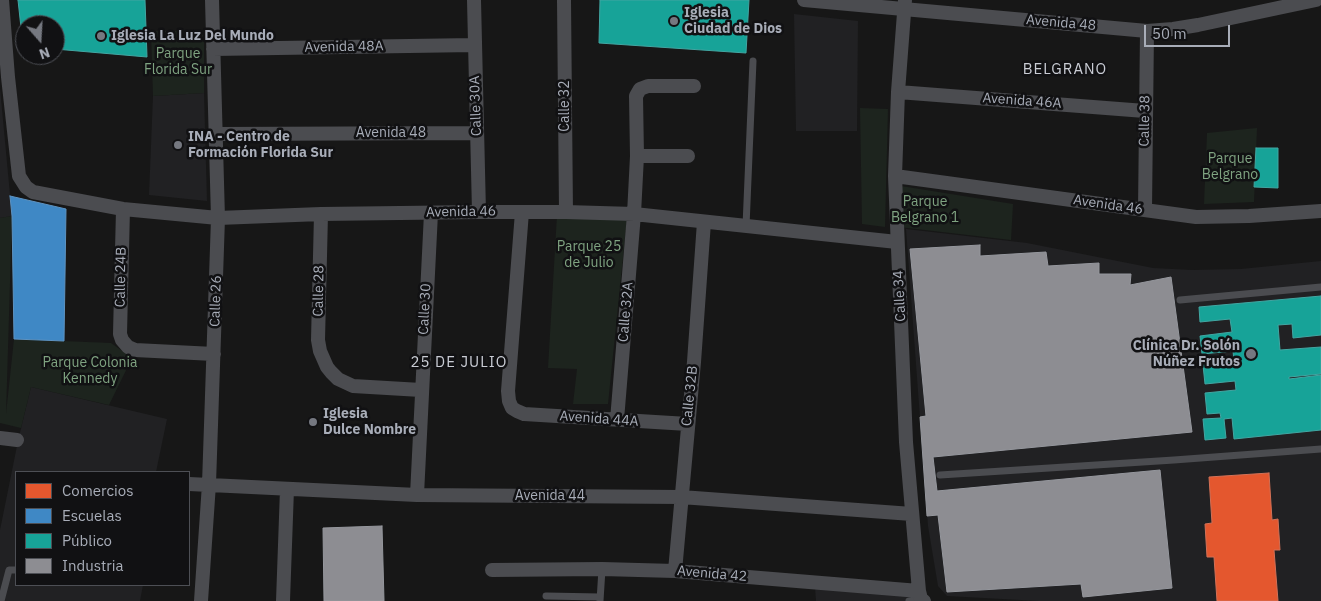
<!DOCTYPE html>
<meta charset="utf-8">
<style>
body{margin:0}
#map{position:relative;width:1321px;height:601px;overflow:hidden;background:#171717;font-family:"IBM Plex Sans",sans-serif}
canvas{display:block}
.legend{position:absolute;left:15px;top:471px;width:175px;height:115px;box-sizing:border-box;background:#111113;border:1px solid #4d4f55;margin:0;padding:6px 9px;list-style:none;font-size:15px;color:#a8adb8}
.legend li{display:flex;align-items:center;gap:10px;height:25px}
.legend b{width:25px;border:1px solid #4d4f55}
.north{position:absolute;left:15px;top:15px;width:50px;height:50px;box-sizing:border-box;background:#111113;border:1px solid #4d4f55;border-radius:50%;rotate:161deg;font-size:14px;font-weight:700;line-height:20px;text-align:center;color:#a8adb8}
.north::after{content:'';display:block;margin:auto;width:18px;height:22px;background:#757880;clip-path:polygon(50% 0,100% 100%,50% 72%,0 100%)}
.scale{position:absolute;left:1144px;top:25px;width:86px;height:22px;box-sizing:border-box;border:2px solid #a8adb8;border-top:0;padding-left:6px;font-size:15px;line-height:18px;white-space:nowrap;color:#a8adb8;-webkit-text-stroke:4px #111113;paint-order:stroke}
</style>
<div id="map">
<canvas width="1321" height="601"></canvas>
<ul class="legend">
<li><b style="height:14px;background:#e4572e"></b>Comercios</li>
<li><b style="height:14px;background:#3f88c5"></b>Escuelas</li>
<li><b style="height:14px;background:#17a398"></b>Público</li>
<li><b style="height:14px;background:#8d8d92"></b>Industria</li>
</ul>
<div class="north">N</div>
<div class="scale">50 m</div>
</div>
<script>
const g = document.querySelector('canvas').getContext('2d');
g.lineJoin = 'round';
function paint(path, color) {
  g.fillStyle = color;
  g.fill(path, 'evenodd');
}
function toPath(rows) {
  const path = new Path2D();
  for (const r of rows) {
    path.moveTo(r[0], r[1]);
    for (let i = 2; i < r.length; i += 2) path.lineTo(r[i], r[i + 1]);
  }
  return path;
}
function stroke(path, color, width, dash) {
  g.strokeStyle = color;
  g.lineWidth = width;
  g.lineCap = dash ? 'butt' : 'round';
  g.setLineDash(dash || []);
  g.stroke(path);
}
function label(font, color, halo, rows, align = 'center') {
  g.font = font + ' "IBM Plex Sans",sans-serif';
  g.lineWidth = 5;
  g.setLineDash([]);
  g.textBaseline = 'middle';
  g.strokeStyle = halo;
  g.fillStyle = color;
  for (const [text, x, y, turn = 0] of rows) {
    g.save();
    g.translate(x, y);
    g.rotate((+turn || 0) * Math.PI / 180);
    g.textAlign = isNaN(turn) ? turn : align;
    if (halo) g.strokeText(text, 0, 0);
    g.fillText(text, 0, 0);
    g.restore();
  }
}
const built = toPath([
 [794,14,858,21,857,131,796,131],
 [0,88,12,216,0,218],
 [204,93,207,201,149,195,153,96],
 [906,229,1027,243,1153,268,1192,270,1241,269,1321,261,1321,601,1039,601,947,596,938,586,928,526],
 [31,387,167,419,156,472,16,472,16,585,143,585,140,601,0,601,0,530,18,441],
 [815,587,908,595,909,601,816,601]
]);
const green = toPath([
 [151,31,204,31,204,93,153,96],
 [860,108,888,109,885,227,862,224],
 [1257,128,1254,202,1204,204,1207,133],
 [901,186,1013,204,1011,240,899,227],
 [557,215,627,218,608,404,573,404,577,369,548,368],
 [12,216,6,414,14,339,111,343,132,358,109,405,31,387,21,428,0,423,0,218]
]);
const shops = toPath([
 [1269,473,1272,520,1278,519,1280,550,1274,550,1278,601,1217,601,1214,557,1207,557,1205,524,1212,523,1209,477,1269,473]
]);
const schools = toPath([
 [10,196,66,209,64,341,14,339,12,216,10,196]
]);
const public = toPath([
 [18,0,145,0,147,57,55,49,55,25,25,25,25,47,23,46,18,0],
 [600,0,749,0,746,53,599,43,600,0],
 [1256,148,1278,148,1278,188,1254,187,1256,148],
 [1321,296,1321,335,1293,338,1292,324,1278,325,1280,350,1321,347,1321,374,1289,377,1289,379,1321,375,1321,430,1234,439,1232,418,1224,419,1226,438,1205,440,1203,419,1221,418,1220,413,1207,414,1205,393,1236,390,1235,381,1205,384,1203,365,1234,361,1233,351,1202,354,1200,336,1232,332,1230,319,1200,322,1199,307,1321,296]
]);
const industry = toPath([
 [980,245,980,256,1046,252,1048,266,1099,263,1099,274,1131,274,1130,285,1171,277,1192,432,933,457,937,491,1160,470,1172,588,1083,597,1081,584,947,592,938,515,927,516,920,417,926,416,910,249,980,245],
 [382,526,384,601,324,601,323,528,382,526]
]);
const lane = toPath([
 [746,226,753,61],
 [1180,300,1321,287],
 [940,475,1174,460,1321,449],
 [546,596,600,597],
 [1,601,9,570,16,570],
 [600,601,602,569],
 [909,601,921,599]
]);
const street = toPath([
 [2,0,8,77,19,176,26,187,33,192,123,209,218,218,321,214,479,212,566,212,634,214,897,242],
 [474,0,479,212],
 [564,0,566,212],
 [804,0,1147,31,1173,29,1198,25,1316,0],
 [905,0,898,92,895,176,906,442,919,591],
 [213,49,474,45],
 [898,92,1145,111],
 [216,134,477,133],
 [637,156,688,156],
 [895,176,1196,217,1249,216,1321,211],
 [123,209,120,334,122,340,128,347,135,350,214,354],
 [1145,210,1147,31],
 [522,212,508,391,509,401,512,408,517,411,524,414,688,424],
 [321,214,318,340,320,351,327,367,331,372,338,379,353,386,421,390],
 [617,420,634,214,637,156,636,96,640,89,648,86,694,86],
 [0,438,17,440],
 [189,484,417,495,681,497,912,514],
 [417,495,431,213],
 [492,570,602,569,675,571,919,591,921,599,924,601],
 [675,571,694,362,704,222],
 [201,601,209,484,218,218,212,0],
 [283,601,287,489]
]);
const markers = [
 [674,21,5,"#757880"],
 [101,36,5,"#757880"],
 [178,145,5,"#757880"],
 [1251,354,6,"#757880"],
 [313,422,5,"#757880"]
];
const poiNames = [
 ["Iglesia",684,13],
 ["Ciudad de Dios",684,29],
 ["Iglesia La Luz Del Mundo",111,36],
 ["INA - Centro de",188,137],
 ["Formación Florida Sur",188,153],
 ["Clínica Dr. Solón",1240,346,"right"],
 ["Núñez Frutos",1240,362,"right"],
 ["Iglesia",323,414],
 ["Dulce Nombre",323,430]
];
const streetNames = [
 ["Avenida 48",1061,23,5],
 ["Avenida 48A",344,47,-1],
 ["Avenida 46A",1022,101,4],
 ["Calle 30A",476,106,-92],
 ["Calle 32",565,106,-90],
 ["Calle 38",1145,121,-89],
 ["Avenida 48",391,133],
 ["Avenida 46",1108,205,8],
 ["Avenida 46",461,212,-1],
 ["Calle 24B",121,277,-89],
 ["Calle 28",319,291,-89],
 ["Calle 34",900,296,-93],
 ["Calle 26",216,301,-88],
 ["Calle 30",425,309,-87],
 ["Calle 32A",626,312,-85],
 ["Calle 32B",690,396,-84],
 ["Avenida 44A",599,419,4],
 ["Avenida 44",550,496],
 ["Avenida 42",712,574,5]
];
const parkNames = [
 ["Parque",178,54],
 ["Florida Sur",178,70],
 ["Parque",1230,159],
 ["Belgrano",1230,175],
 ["Parque",925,202],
 ["Belgrano 1",925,218],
 ["Parque 25",589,247],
 ["de Julio",589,263],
 ["Parque Colonia",90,363],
 ["Kennedy",90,379]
];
const neighbourhoodNames = [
 ["BELGRANO",1065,70],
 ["25 DE JULIO",459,363]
];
paint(built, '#212123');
paint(green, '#1d241e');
paint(shops, '#e4572e');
stroke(shops, '#d27157', 1);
paint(schools, '#3f88c5');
stroke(schools, '#5e93c1', 1);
paint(public, '#17a398');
stroke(public, '#42a6a2', 1);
paint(industry, '#8d8d92');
stroke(industry, '#95979d', 1);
stroke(lane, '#4b4c50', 7);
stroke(street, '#4b4c50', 14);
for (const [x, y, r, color] of markers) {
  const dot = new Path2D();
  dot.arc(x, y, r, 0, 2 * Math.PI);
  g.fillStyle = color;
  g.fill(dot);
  stroke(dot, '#111113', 2);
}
label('bold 14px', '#a8adb8', '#111113', poiNames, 'left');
label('14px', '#a8adb8', '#111113', streetNames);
label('14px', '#7fa381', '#111113', parkNames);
g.letterSpacing = '1px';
label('15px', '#c9ccd4', '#111113', neighbourhoodNames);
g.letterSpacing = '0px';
</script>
